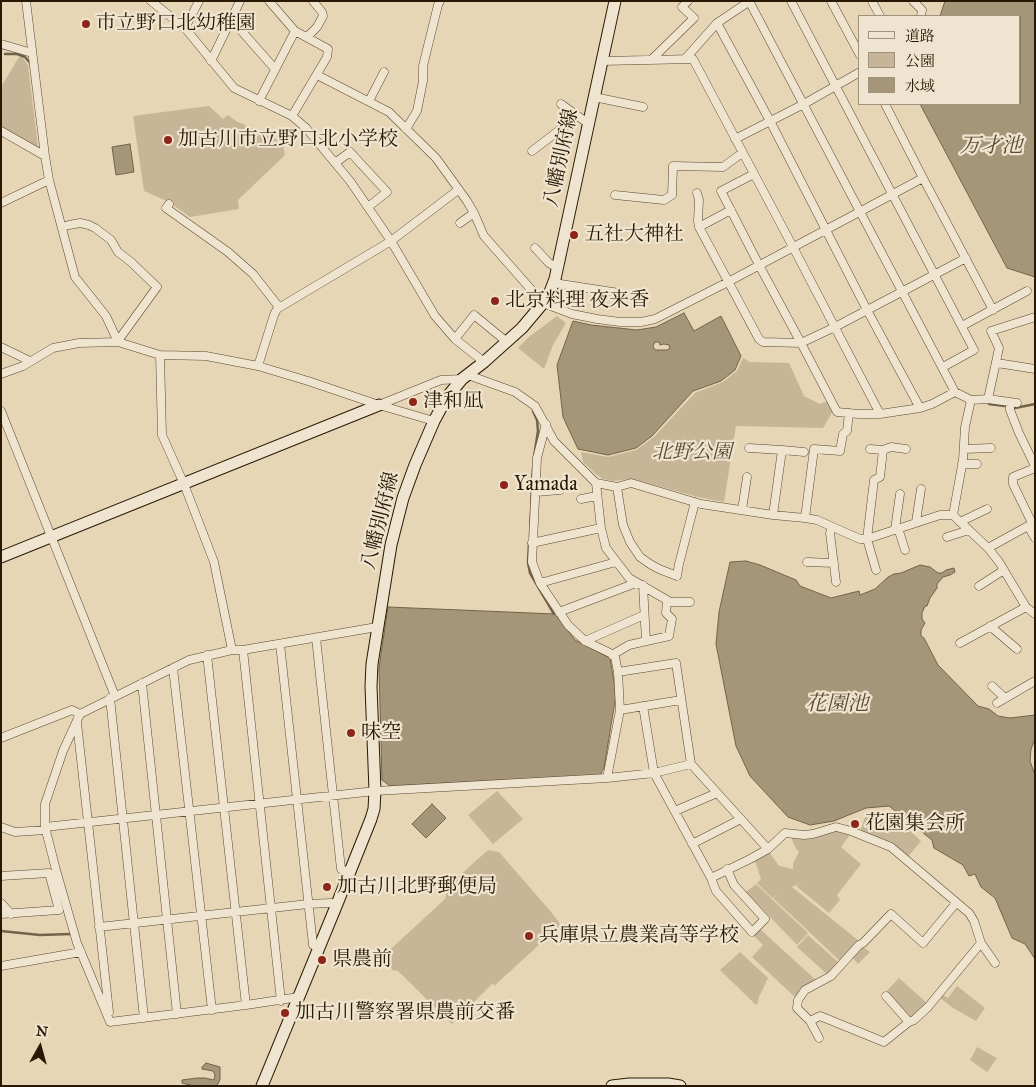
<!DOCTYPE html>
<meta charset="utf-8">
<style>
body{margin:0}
#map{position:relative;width:1036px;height:1087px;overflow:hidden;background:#e6d6b5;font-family:"IM FELL Great Primer","Noto Serif JP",serif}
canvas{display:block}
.frame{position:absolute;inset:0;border:2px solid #281804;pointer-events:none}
.legend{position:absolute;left:858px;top:15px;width:162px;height:90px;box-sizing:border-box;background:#efe4cf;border:1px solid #9f927e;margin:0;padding:6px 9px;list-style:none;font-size:15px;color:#281804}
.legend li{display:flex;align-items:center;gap:10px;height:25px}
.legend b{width:25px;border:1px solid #9f927e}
.north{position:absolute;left:15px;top:1022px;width:50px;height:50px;-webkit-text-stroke:4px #efe4cf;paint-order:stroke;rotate:7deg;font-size:14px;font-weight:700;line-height:20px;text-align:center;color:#281804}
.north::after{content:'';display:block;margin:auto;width:18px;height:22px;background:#281804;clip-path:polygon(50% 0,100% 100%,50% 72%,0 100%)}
</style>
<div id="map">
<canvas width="1036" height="1087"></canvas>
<div class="frame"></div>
<ul class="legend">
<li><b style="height:6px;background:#efe4cf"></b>道路</li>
<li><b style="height:14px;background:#c6b697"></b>公園</li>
<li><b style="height:14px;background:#a59579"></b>水域</li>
</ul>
<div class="north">N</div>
</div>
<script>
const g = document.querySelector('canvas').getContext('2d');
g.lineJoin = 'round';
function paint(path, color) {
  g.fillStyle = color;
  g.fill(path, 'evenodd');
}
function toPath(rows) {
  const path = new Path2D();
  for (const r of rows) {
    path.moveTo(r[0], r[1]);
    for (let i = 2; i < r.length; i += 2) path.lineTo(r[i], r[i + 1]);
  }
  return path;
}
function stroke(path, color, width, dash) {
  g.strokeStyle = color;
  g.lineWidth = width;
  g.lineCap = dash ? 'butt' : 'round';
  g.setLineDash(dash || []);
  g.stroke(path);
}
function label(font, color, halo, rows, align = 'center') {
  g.font = font + ' "IM FELL Great Primer","Noto Serif JP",serif';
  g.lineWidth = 4.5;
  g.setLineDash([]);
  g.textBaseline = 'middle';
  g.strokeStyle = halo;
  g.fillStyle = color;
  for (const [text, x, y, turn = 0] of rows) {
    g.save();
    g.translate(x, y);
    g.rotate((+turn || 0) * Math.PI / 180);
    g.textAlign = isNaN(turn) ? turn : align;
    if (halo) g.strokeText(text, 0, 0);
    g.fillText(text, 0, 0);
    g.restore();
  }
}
const green = toPath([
 [19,57,22,57,28,65,38,147,37,148,1,128,1,87],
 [209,106,223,119,228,115,236,121,282,142,285,155,238,200,239,209,190,217,169,202,144,191,133,116],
 [557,316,566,323,553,345,544,369,518,348,530,336],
 [743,358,750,362,789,363,804,396,820,404,828,401,833,411,823,428,736,426,724,502,698,497,632,479,613,481,603,479,597,475,583,462,581,452,608,457,636,450,654,437,695,393,723,382,737,371],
 [497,791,523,819,493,844,468,815],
 [885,813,893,815,921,841,907,858,860,832,866,814],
 [833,830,851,833,841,847,861,864,837,895,840,900,829,913,796,886,802,882,792,887,859,941,841,962,773,898,780,892,772,898,757,883,761,879,755,861,768,850,779,866,793,869,793,863,799,852,795,847,790,835],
 [488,850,499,852,552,913,560,924,554,934,551,934,494,986,493,983,452,1024,398,971,393,970,381,958,445,899,448,886],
 [756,884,808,933,797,945,746,892],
 [760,929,817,981,797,999,752,957,763,945,754,936],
 [808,935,838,962,838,965,828,975,797,947],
 [862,946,870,952,858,964,851,956],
 [740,952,768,978,759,997,758,1003,756,1005,720,970],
 [899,978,928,1004,911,1019,886,992],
 [957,986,985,1008,976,1021,953,1008,940,998,943,995,948,998],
 [977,1047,997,1058,987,1072,970,1060]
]);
const water = toPath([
 [945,1,1035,1,1035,277,1007,268,920,104,1020,104,1020,16,940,16,945,1],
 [130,144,134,172,116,175,112,147,130,144],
 [684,313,694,331,721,316,741,356,735,370,721,381,693,391,652,436,636,448,608,455,578,449,563,417,557,365,573,321,591,325,637,330,656,327,684,313],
 [655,342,659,342,660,345,664,344,669,345,670,348,667,350,655,350,653,346,655,342],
 [746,561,760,565,796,580,800,586,831,598,859,591,860,595,875,589,888,577,894,574,901,573,920,565,930,567,938,573,942,573,946,570,954,568,955,572,950,575,943,577,937,584,937,588,930,598,927,606,925,606,922,613,922,619,925,623,921,630,921,636,924,638,938,665,978,706,989,709,998,716,1010,718,1035,715,1035,739,1031,749,1030,761,1035,775,1035,959,1025,944,1012,938,995,898,981,887,975,874,969,876,963,865,934,848,932,840,889,806,866,808,834,821,810,825,788,817,750,776,736,746,716,644,719,612,730,562,746,561],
 [388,607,555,614,575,640,610,658,616,695,604,768,600,775,390,786,382,780,379,668,388,607],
 [432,804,446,818,426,838,412,824,432,804],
 [206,1063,220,1067,220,1079,218,1084,215,1086,194,1086,182,1083,182,1080,197,1078,205,1078,214,1080,215,1075,213,1071,202,1069,202,1067,206,1063]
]);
const stream = toPath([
 [5,54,17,54,25,57,31,64],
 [989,404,1005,406],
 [1015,408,1035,404],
 [533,411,537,420,538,431,534,457],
 [530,534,533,468],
 [529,542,528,563,530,573,554,614],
 [1,931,40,935,71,934]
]);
const street = toPath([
 [26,1,45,156,49,180,75,277,106,316,118,342],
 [151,1,185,28,234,88,292,116,306,128,350,181,391,241,435,316,455,339,484,362],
 [749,1,955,392],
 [791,1,974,350,943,367],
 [831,1,860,55],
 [872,1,880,16],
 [913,1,922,10,921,16],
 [231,19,275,69],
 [717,23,770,121,867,310,920,408],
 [185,28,199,1],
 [307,37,317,27,323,16,322,12,313,1],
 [1,44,32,53],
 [685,59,717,23,750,1],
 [651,60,694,18,682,7,688,1],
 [211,61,240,1],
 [602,61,693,59,793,247,880,414],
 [317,75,389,112,436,158,467,201,474,213,484,236,543,303,572,314,597,319,620,322,641,322,655,319,728,282,923,178],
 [594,97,643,107],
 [259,101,295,31,269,1],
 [369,101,384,72],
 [561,104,589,124],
 [885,104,923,178,993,310],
 [292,116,327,57,328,49,295,31],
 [406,129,417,111,423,81,423,66,438,5,440,1],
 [1,131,45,156],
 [735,139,804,104,860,72],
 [532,151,574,119,576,115],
 [335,163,350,152,387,192,368,207],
 [754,174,721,191,759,265,801,343,835,327,966,258],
 [697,193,699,200,698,221,699,227,759,339,763,342,801,343,837,412,859,414,880,414,920,408,932,404,955,392,971,400,988,399,1017,403],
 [615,195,664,200,672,195,673,166,723,167,742,153],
 [1,203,49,180],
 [169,204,166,208,228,252,253,274,279,307],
 [460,223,474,213],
 [62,227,69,225,80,223,89,225,95,228,111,240,118,252,131,262,157,287,120,338,118,342],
 [699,227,731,210],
 [535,248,549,263,558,268],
 [554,283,619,293],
 [962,326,1027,291],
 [455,339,474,315,507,342],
 [1,347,30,361],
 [160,355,162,435,184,484,214,562,232,650],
 [997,363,1035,369],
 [258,366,274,315,277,309,391,241,458,190],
 [1,374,23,366,53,348,79,343,118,342,160,355,206,356,258,366,308,381,379,405,434,421],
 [468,375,515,392,535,406,554,441,596,483,617,487,631,483,701,504,773,515,805,518,817,520,860,539,867,539,940,515,953,515,988,548,999,562,1026,607,1035,614],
 [988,399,999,348,991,331,1035,317],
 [1010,403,1010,410,1019,433,1035,466],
 [379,405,441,380,462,379],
 [1,411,115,696],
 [546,424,537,458,532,562,540,583,568,625,585,641,610,653,615,657,618,672,620,710,607,778],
 [749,448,782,450],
 [870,449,883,450],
 [964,449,991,448],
 [962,464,977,464],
 [596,483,601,528,606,548,629,578,667,600,666,613,672,619,669,636,629,645,612,655],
 [617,487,623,525,630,542,640,557,650,564,659,569,677,576,679,564,695,502],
 [536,492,560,490],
 [581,499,597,496],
 [742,510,747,477],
 [773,515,782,450,804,452],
 [953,515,963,460,965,427,971,400],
 [805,518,814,449,840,451,843,434,847,431,849,413],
 [916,522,921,489],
 [960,522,987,509],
 [1033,525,1013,484,1013,477,1035,468],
 [1028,526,1035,538],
 [832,527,830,533,836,582],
 [898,528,905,550],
 [895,529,900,494],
 [947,537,969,530],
 [532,543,601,528],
 [988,548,1028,526,1035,524],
 [807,562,834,563],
 [876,570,867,539,874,480,880,477,883,450,891,447,906,449],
 [540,583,616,562],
 [643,585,646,641],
 [979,586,1004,570],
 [667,600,670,602,690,602],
 [559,612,636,583],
 [990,626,1017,649],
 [316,638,341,869,349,872],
 [585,641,644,615],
 [960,643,1026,607],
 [280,644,313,945,319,948],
 [243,650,281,1001],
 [207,655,246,1005],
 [173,668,212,1010],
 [618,672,676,663,691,764,768,849],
 [142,683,177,1014],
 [992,686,1005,698],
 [110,698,144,1018],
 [997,703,1035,681],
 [643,706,654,773,711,878,750,859,768,849,785,833,804,835,813,834,836,827,851,831,891,847,969,913,974,921,981,943,995,963],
 [620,710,681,700],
 [77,723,109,1012],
 [1,738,72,710,80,714],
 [675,811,717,793],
 [1,827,15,832,46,830],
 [45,827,375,791,607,778,654,773,691,764],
 [692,844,741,819],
 [1,876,49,873,59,910,1,914],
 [711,878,716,891,752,932,765,919,734,885,727,869],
 [1,903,11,914],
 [99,927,308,904,331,903,337,904],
 [1,966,81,952],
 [886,996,909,1022],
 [299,997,246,1005,110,1022,77,943,56,870,45,827,45,804,63,751,80,714,189,660,232,650,243,650,377,627],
 [810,1021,820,1016,884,1042,909,1022,914,1020,928,1007,981,943],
 [819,1038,810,1021,797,1008,798,1000,805,990,831,976,859,945,863,943,891,914,923,943,956,903]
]);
const secondary = toPath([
 [1,557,379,405],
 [262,1086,337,904,371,819,374,809,375,791,371,686,372,664,391,545,403,498,415,465,434,421,447,397,462,379,484,362,522,328,543,303,550,292,555,279,615,1],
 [612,1086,629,1084,668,1084,680,1086]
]);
const markers = [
 [86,24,5,"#8f2418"],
 [168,140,5,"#8f2418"],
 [574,235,5,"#8f2418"],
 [495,301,5,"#8f2418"],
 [413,402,5,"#8f2418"],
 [504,485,5,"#8f2418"],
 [351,733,5,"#8f2418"],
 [855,824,5,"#8f2418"],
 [327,887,5,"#8f2418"],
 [529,936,5,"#8f2418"],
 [322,960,5,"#8f2418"],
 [285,1013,5,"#8f2418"]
];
const poiNames = [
 ["市立野口北幼稚園",96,24],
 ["加古川市立野口北小学校",178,140],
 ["五社大神社",584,235],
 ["北京料理 夜来香",505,301],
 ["津和凪",423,402],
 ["Yamada",514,485],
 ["味空",361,733],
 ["花園集会所",865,824],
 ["加古川北野郵便局",337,887],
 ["兵庫県立農業高等学校",539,936],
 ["県農前",332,960],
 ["加古川警察署県農前交番",295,1013]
];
const streetNames = [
 ["八幡別府線",562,158,-78],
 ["八幡別府線",381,521,-76]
];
const parkNames = [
 ["北野公園",692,453]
];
const waterNames = [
 ["万才池",991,147],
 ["花園池",837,705]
];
paint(green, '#c6b697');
paint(water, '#a59579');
stroke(water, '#73634a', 1);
stroke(stream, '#73634a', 2.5);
stroke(street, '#584830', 9);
stroke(secondary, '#281804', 13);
stroke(street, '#efe4cf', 8);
stroke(secondary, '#efe4cf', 11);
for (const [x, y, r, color] of markers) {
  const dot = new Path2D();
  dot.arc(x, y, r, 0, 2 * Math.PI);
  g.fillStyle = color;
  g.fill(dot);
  stroke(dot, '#efe4cf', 2);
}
label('20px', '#281804', '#efe4cf', poiNames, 'left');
label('20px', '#281804', '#efe4cf', streetNames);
label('italic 20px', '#574730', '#efe4cf', parkNames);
label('italic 21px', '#5a4a33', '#efe4cf', waterNames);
</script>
